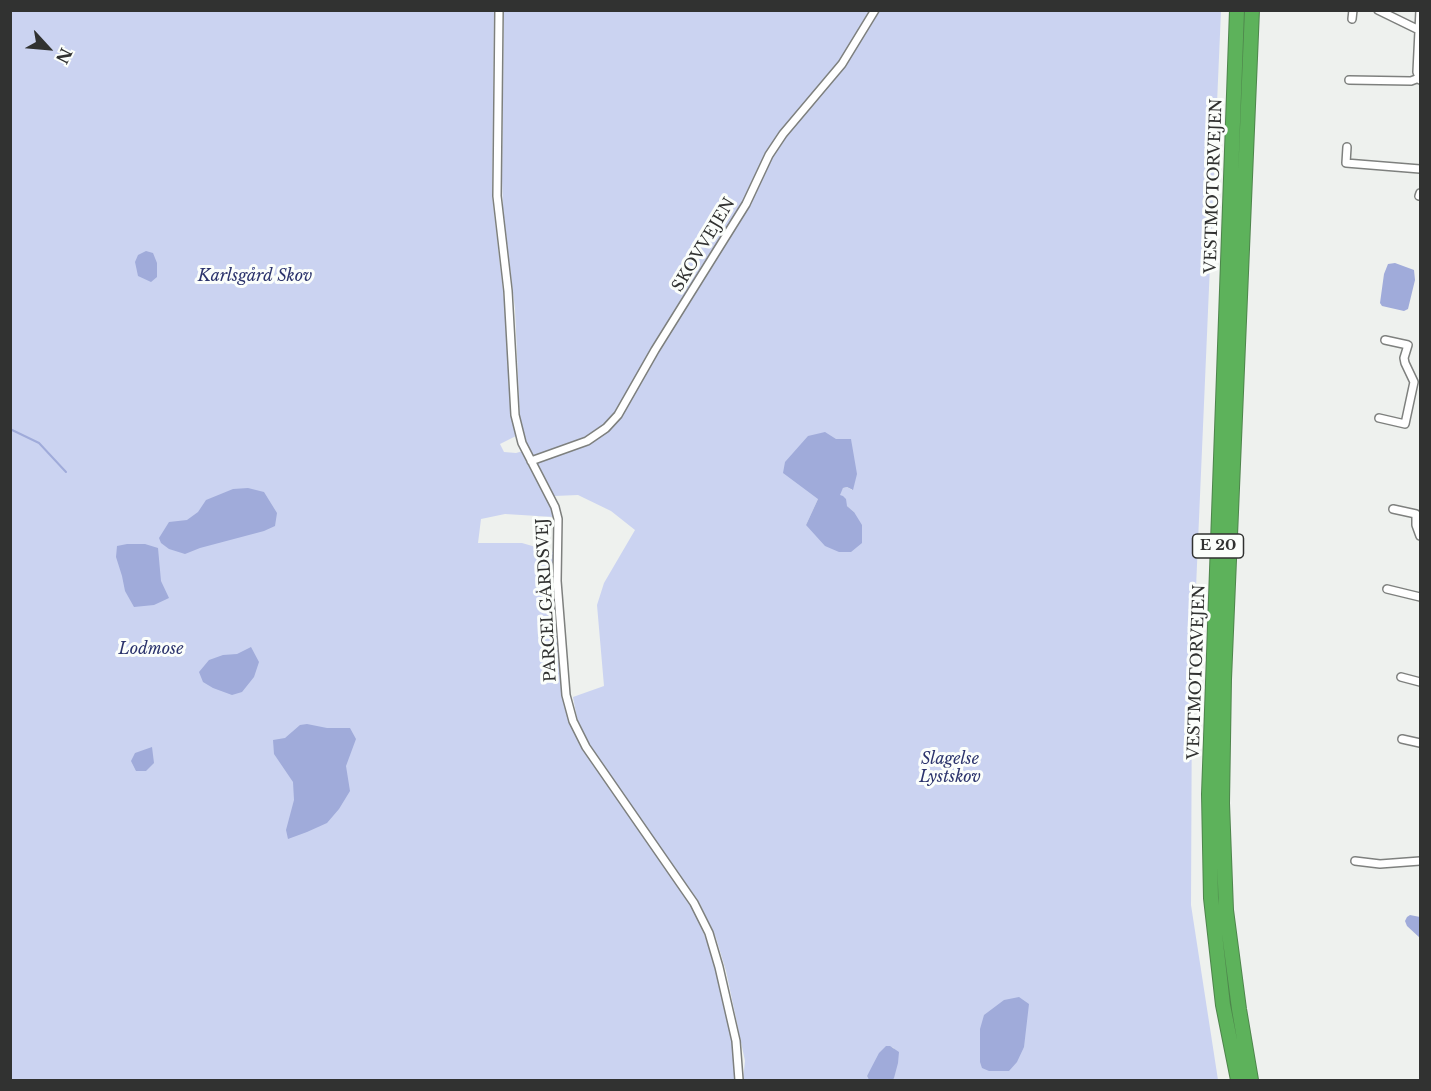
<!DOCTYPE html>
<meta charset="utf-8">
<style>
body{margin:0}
#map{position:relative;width:1431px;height:1091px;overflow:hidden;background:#eef1ee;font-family:"Libre Baskerville",serif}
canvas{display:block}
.frame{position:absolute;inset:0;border:12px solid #313231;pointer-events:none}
.north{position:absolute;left:18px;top:18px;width:60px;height:60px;-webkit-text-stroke:4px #fbfefb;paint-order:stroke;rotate:116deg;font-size:16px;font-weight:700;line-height:24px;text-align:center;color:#313231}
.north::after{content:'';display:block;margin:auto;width:21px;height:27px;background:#313231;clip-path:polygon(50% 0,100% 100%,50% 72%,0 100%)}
</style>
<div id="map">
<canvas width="1431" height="1091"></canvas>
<div class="frame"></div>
<div class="north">N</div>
</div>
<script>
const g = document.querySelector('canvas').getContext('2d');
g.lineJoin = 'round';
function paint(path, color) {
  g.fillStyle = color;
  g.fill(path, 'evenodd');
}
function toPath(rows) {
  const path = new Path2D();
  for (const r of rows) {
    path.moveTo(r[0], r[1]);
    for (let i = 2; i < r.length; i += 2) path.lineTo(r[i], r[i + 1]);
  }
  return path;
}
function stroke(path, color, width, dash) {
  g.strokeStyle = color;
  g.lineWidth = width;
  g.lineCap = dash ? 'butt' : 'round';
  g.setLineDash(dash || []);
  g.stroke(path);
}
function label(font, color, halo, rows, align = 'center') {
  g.font = font + ' "Libre Baskerville",serif';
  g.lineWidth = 6;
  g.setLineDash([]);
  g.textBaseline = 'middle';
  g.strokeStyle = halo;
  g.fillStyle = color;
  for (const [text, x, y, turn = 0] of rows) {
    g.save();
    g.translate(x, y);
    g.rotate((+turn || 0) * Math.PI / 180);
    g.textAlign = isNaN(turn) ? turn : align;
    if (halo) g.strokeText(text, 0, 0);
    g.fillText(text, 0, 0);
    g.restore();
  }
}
const green = toPath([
 [10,11,494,11,492,195,505,308,509,389,516,436,500,444,504,452,516,453,523,451,548,498,554,517,505,514,481,519,478,543,522,543,553,552,558,657,563,695,569,721,581,747,693,909,709,946,719,980,734,1044,735,1080,11,1080],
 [504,11,1221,11,1192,680,1191,905,1218,1080,893,1080,894,1078,894,1048,887,1046,867,1076,869,1080,743,1080,745,1061,726,971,716,938,699,902,589,746,577,718,573,697,604,686,597,605,604,583,635,530,611,511,578,495,554,496,529,449,520,421,515,309,503,209,502,179],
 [836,439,851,439,852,490,847,487,843,488,839,495,847,506,854,512,806,525,818,499]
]);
const water = toPath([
 [146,251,153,253,157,263,157,277,151,282,138,276,135,262,138,255],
 [1395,263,1414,270,1415,280,1408,309,1404,311,1382,306,1380,303,1384,274,1388,264],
 [825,432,836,439,851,439,857,474,853,490,847,487,843,488,840,495,843,496,846,499,847,506,854,512,862,525,862,543,851,552,839,552,825,546,806,525,818,499,783,473,785,462,808,436],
 [248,488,264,492,277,513,275,526,264,531,200,548,185,554,169,549,161,543,159,538,169,522,187,520,198,512,206,500,233,489],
 [127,544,145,544,158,548,161,581,169,598,154,605,134,607,125,591,122,576,116,557,117,546],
 [251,647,259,662,254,677,242,692,232,695,213,688,203,682,199,672,209,660,223,655,237,654],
 [307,724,327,728,350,728,356,739,346,766,350,791,339,809,327,823,307,832,288,839,286,830,294,800,293,782,274,754,273,740,285,738,300,725],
 [152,747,154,763,146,771,136,771,131,761,135,753],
 [1410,915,1420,917,1420,938,1407,926,1405,921,1407,917],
 [1019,997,1029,1004,1024,1047,1017,1062,1009,1071,989,1071,982,1068,980,1062,980,1029,984,1015,1004,1000],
 [886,1046,890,1046,899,1052,898,1063,894,1078,893,1080,869,1080,867,1076,879,1053]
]);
const stream = toPath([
 [10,429,39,443,66,472]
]);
const street = toPath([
 [499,10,497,196,508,291,515,415,522,443,555,507,558,519,557,581,566,695,573,721,586,747,694,903,709,933,719,967,736,1041,739,1080],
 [1378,10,1419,30],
 [1420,10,1417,72,1420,80],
 [1352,19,1353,10],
 [1349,80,1411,81,1419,78],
 [1347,147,1346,163,1420,169],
 [1419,196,1420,193],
 [1379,418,1405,424,1414,382,1405,363,1404,358,1408,345,1385,340],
 [531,461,587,441,606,428,618,415,655,350,746,204,769,155,783,134,842,64,875,10],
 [1393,509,1416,514,1416,525,1420,536],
 [1387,589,1420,597],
 [1401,677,1420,682],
 [1402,739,1420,743],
 [1355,861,1380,864,1420,861]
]);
const highway = toPath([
 [1237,10,1209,794,1211,898,1223,1005,1238,1080],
 [1251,1080,1239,1009,1226,910,1222,803,1224,679,1252,10]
]);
const shields = [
 [1218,546,51]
];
const shieldNames = [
 ["E 20",1218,546]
];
const streetNames = [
 ["VESTMOTORVEJEN",1214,186,-88],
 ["SKOVVEJEN",704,245,-59],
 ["PARCELGÅRDSVEJ",547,600,-93],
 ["VESTMOTORVEJEN",1197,672,-88]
];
const parkNames = [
 ["Karlsgård Skov",255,276],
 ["Lodmose",151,649],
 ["Slagelse",950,759],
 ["Lystskov",950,777]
];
paint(green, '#cbd3f1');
paint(water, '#a0abda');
stroke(stream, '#a0abda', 2);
stroke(street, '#7e807e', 10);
stroke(highway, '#4e854c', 16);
stroke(street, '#fff', 7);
stroke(highway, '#5db25b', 14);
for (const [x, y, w] of shields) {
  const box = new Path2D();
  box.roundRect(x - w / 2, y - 12, w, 24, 4.5);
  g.fillStyle = '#fbfefb';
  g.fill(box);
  stroke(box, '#313231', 1.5);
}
label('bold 15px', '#313231', null, shieldNames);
label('16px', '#313231', '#fbfefb', streetNames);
label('italic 16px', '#2b336c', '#fbfefb', parkNames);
</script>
